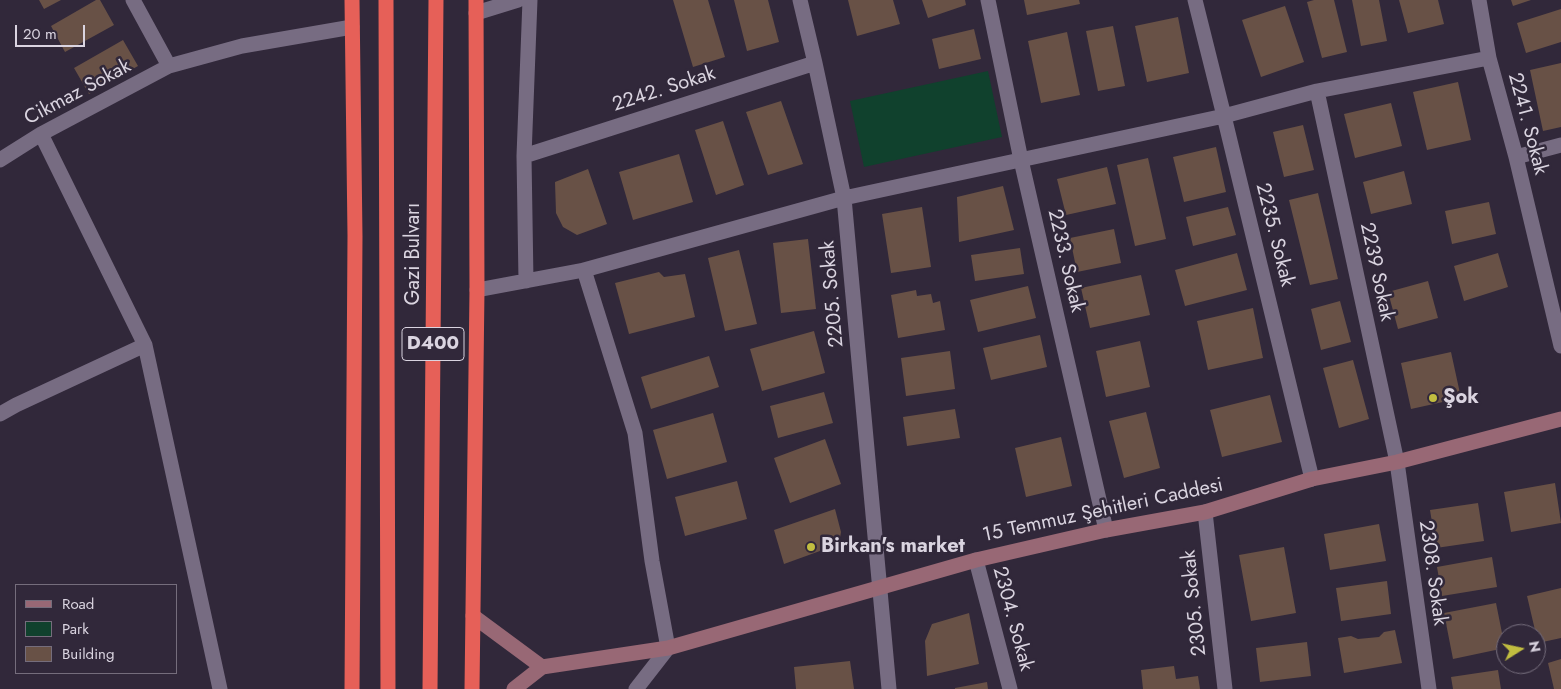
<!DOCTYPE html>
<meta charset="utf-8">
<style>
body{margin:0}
#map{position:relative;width:1561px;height:689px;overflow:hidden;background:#31283a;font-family:Jost,sans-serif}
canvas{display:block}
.legend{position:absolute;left:15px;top:584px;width:162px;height:90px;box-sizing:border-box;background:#31283a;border:1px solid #756d7c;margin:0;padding:6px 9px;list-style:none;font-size:15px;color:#dad4e0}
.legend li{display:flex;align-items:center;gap:10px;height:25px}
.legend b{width:25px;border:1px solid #756d7c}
.north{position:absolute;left:1496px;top:624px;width:50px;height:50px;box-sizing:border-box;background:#31283a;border:1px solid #756d7c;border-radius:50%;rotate:80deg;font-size:14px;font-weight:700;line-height:20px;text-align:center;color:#dad4e0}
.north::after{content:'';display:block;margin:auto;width:18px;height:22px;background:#c1bd40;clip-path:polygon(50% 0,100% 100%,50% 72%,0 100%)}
.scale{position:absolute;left:15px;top:25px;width:70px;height:22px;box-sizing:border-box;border:2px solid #dad4e0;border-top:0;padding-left:6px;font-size:15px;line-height:18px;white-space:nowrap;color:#dad4e0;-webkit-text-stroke:4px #31283a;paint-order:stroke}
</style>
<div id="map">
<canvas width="1561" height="689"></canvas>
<ul class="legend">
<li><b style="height:6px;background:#986875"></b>Road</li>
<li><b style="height:14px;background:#10412d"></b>Park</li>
<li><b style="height:14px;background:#685146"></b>Building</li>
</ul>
<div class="north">N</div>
<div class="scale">20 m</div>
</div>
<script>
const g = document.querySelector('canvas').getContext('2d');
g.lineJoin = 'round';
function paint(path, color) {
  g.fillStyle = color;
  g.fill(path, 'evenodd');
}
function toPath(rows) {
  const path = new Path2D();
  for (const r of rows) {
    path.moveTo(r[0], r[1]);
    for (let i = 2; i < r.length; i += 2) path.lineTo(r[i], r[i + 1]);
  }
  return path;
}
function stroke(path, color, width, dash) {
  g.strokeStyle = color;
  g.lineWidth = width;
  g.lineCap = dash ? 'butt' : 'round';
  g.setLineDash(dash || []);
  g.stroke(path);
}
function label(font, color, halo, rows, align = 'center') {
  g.font = font + ' Jost,sans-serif';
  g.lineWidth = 5;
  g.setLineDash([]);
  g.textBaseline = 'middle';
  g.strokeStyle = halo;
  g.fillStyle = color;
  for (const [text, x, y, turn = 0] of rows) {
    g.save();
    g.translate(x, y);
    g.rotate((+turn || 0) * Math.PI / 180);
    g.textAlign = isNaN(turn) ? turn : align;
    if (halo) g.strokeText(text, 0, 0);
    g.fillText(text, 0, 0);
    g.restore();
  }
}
const green = toPath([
 [988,71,1002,137,864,167,850,101]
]);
const building = toPath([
 [39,0,61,0,44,9],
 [96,0,100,0,114,25,65,52,51,26],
 [673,0,708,0,725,57,693,67],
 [734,0,768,0,779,42,747,51],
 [848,0,893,0,900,24,857,36],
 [922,0,965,0,966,5,928,18],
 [1024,0,1079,0,1080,4,1027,15],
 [1314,0,1334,0,1347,52,1322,58,1307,2],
 [1352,0,1379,0,1387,41,1361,46],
 [1399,0,1438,0,1444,24,1408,33],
 [1511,0,1531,0,1513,6],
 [1285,6,1304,62,1261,77,1242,20],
 [1561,9,1561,42,1526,53,1517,23],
 [1178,17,1189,73,1147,82,1135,26],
 [1113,26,1125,86,1098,91,1086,31],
 [974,29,981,59,939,69,932,39],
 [1067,32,1080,95,1041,103,1028,41],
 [123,40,138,66,89,94,74,68],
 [1561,63,1561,127,1543,131,1530,70],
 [1458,82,1471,140,1427,150,1413,92],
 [781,101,803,164,768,175,746,112],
 [1391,103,1402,146,1355,158,1344,114],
 [723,121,744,185,716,195,695,130],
 [1303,125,1314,170,1284,177,1273,132],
 [1216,147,1226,192,1184,202,1173,157],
 [679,154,693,202,633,220,619,172],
 [1148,158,1166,239,1135,246,1117,165],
 [1107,167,1116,204,1066,215,1057,179],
 [588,169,607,224,577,235,563,227,556,213,555,182],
 [1404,171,1412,204,1371,214,1363,182],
 [1003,186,1014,230,959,242,957,197],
 [1318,193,1338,279,1310,285,1289,200],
 [1489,202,1496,234,1452,244,1445,211],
 [922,207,931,267,891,273,882,214],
 [1228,207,1236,235,1193,246,1186,217],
 [1114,229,1121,263,1077,272,1070,238],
 [808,239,816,309,781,313,773,243],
 [1020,248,1024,274,975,281,971,255],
 [739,250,757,324,725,331,708,258],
 [1237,253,1247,290,1185,306,1175,270],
 [1498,253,1508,287,1464,301,1454,266],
 [659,272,664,277,685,274,695,317,629,334,615,283],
 [1141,275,1150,315,1090,328,1081,288],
 [1428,281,1438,318,1398,329,1388,292],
 [1028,286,1036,318,978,332,970,300],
 [916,290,917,296,931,294,933,303,940,301,945,330,898,338,891,295],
 [1340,301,1351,342,1321,350,1311,309],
 [1253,308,1263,358,1208,370,1197,321],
 [814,331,825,373,762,391,750,349],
 [1040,335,1047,367,991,380,983,348],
 [1140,341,1150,387,1106,397,1096,351],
 [950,351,955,389,906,396,901,358],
 [1451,352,1461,398,1411,409,1401,363],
 [709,356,719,387,651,409,641,377],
 [1353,360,1369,419,1339,428,1323,368],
 [824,392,833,423,778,438,770,406],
 [1270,395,1282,442,1222,457,1210,410],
 [955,409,960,438,907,446,903,417],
 [1146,412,1160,468,1124,478,1109,421],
 [713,413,727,462,667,479,653,430],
 [1061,437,1072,486,1026,497,1015,448],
 [825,439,841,484,790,503,774,458],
 [737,481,747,519,685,536,675,497],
 [1555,483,1561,523,1511,532,1504,492],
 [1478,503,1484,541,1436,548,1430,510],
 [835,509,841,532,840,538,831,547,784,564,774,530],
 [1379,524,1386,561,1330,570,1324,534],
 [1284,547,1296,613,1251,621,1239,555],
 [1492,557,1497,587,1442,596,1437,567],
 [1387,581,1391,614,1341,621,1336,588],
 [1561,588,1561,638,1538,643,1527,596],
 [1496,603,1505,648,1453,659,1444,613],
 [969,613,979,664,927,676,925,641,932,624],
 [1395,630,1402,663,1344,673,1338,638,1351,636,1358,639,1379,637,1384,632],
 [1307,642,1311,676,1260,682,1256,648],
 [1561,659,1561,689,1554,689,1548,663],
 [850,661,854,689,796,689,794,667],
 [1174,666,1176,679,1198,676,1200,689,1143,689,1141,670],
 [1498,670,1501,689,1453,689,1451,677],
 [987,682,988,689,955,689,955,688]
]);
const street = toPath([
 [133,0,169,66],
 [800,0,815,63,844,198,889,689],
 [988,0,1021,160,1106,530],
 [1195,0,1224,116,1312,479],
 [1479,0,1489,58,1516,157,1561,346],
 [476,13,518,0],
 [1317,91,1397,462,1429,689],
 [41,134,145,345,220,689],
 [524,156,815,63],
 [1516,157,1561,145],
 [0,160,41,134,169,66,242,46,352,27],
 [584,270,635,433,652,561,668,648,636,689],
 [526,281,524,156,530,0],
 [477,290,584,270,844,198,1224,116,1317,91,1489,58],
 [0,414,16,405,145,345],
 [1205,512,1225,689],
 [976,560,1010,689]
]);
const secondary = toPath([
 [473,616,542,667],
 [514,689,542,667,668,648,976,560,1106,530,1205,512,1312,479,1397,462,1561,419]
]);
const highway = toPath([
 [386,0,388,689],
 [352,689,355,236,352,0],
 [430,689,436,0],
 [472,689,477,290,476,0]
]);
const markers = [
 [1433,398,5,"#c1bd40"],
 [811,547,5,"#c1bd40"]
];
const shields = [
 [433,344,62]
];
const shieldNames = [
 ["D400",433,344]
];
const streetNames = [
 ["2242. Sokak",664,90,-18],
 ["Cikmaz Sokak",78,93,-28],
 ["2241. Sokak",1527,124,75],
 ["2235. Sokak",1274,235,76],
 ["Gazi Bulvarı",414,254,-90],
 ["2233. Sokak",1065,261,77],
 ["2239 Sokak",1376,272,78],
 ["2205. Sokak",833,294,-95],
 ["15 Temmuz Şehitleri Caddesi",1103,511,-12],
 ["2308. Sokak",1432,573,82],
 ["2305. Sokak",1195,603,-96],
 ["2304. Sokak",1012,619,75]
];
const poiNames = [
 ["Şok",1443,398],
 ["Birkan's market",821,547]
];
paint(green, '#10412d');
paint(building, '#685146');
stroke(street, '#776c82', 15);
stroke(secondary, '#986875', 15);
stroke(highway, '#e66058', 15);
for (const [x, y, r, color] of markers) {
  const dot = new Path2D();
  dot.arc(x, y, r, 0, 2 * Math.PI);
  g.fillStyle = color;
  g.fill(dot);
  stroke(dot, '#31283a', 2);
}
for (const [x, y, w] of shields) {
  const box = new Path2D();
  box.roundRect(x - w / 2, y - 16.5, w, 33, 4);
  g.fillStyle = '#31283a';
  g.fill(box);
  stroke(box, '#dad4e0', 1);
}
label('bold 19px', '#dad4e0', null, shieldNames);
label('20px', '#dad4e0', '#31283a', streetNames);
label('bold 20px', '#dad4e0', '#31283a', poiNames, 'left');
</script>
